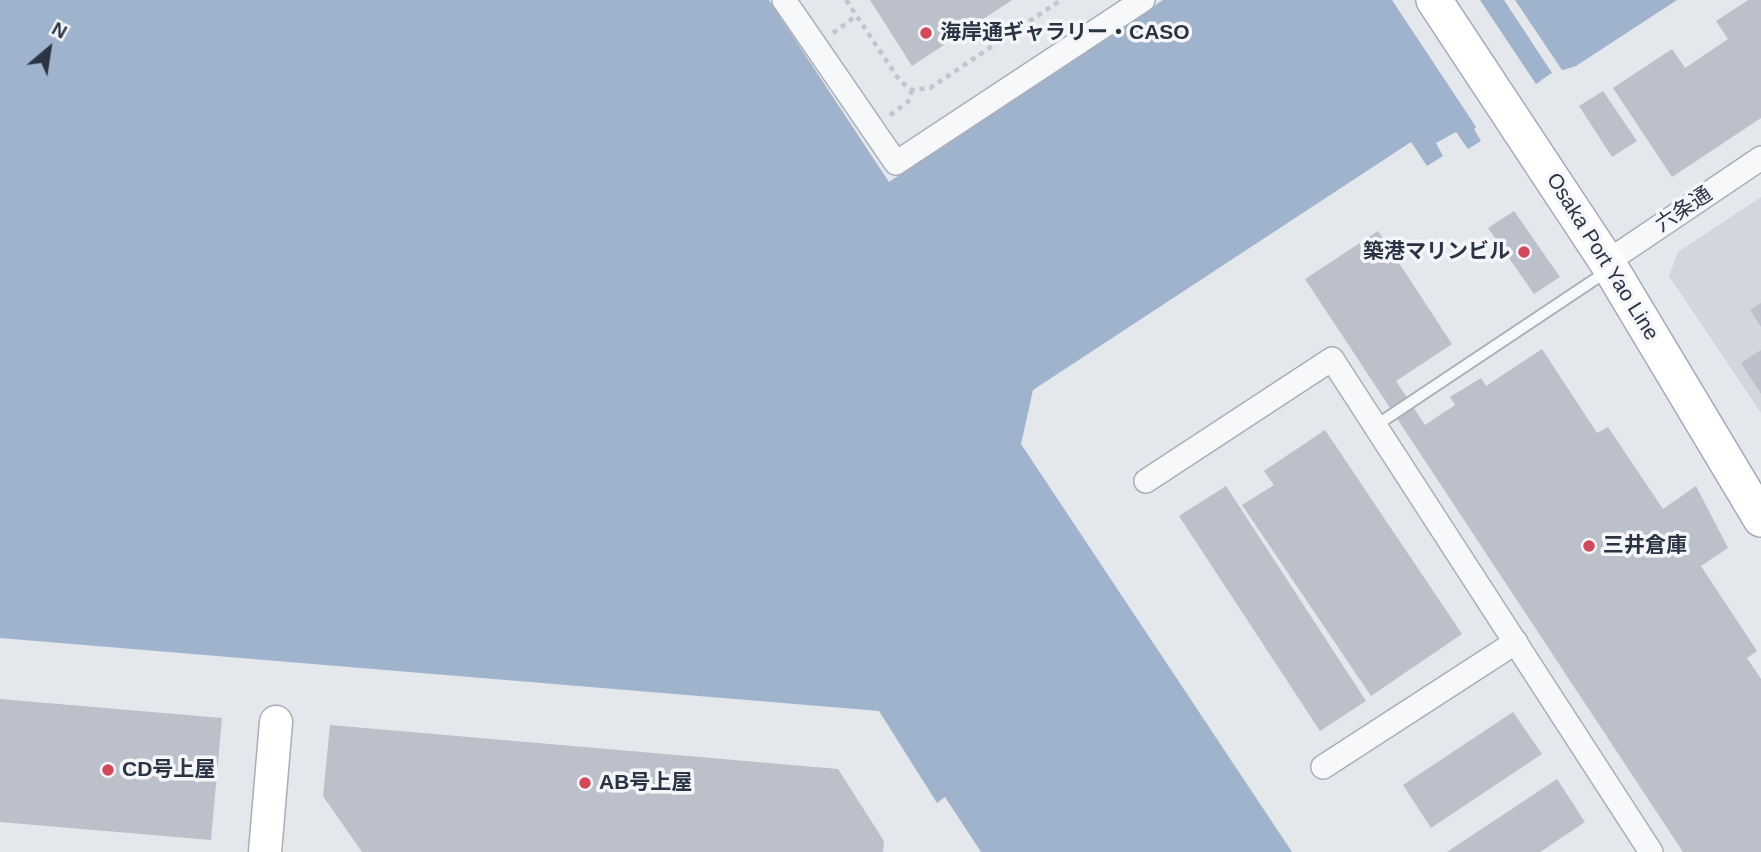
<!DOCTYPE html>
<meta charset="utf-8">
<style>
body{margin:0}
#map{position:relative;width:1761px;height:852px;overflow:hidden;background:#e4e7ec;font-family:Arial,sans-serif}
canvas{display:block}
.north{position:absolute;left:14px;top:14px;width:70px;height:70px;-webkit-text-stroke:5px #f4f6f9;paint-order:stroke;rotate:29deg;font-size:19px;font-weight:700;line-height:28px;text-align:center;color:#2b3445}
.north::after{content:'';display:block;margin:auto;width:24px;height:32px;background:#2b3445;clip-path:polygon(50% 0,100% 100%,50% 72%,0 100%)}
</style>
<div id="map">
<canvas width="1761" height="852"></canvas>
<div class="north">N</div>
</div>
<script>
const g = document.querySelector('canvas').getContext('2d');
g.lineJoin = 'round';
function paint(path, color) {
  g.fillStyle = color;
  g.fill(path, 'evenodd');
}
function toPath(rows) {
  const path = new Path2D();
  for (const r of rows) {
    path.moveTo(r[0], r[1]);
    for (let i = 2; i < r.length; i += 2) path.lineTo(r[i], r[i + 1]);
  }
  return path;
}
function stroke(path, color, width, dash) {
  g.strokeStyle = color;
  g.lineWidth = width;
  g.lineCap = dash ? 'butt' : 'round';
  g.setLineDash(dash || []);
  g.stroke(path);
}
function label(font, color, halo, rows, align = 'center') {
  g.font = font + ' Arial,"Noto Sans JP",sans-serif';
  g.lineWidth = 7;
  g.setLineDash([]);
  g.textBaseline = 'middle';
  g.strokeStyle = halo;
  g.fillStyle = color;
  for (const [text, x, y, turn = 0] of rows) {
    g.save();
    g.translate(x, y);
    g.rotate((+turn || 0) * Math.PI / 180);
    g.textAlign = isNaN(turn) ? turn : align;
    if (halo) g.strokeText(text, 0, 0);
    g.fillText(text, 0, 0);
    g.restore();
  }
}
const built = toPath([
 [1761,197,1761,413,1669,276,1678,252]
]);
const water = toPath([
 [0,0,769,0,889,182,1050,73,1163,0,1677,0,1576,66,1550,74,1474,129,1481,141,1468,149,1456,132,1436,143,1443,156,1427,166,1411,142,1033,390,1021,444,1292,852,981,852,945,797,937,803,879,711,0,638]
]);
const pier = toPath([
 [1392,0,1480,0,1538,87,1478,130],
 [1504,0,1515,0,1564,73,1554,76]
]);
const building = toPath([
 [870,0,1012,0,912,66],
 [1748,0,1761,0,1761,118,1672,177,1613,88,1672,49,1685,68,1728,39,1716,21],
 [1603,91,1637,141,1612,157,1579,106],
 [1514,211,1560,277,1534,294,1488,228],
 [1378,231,1452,344,1396,381,1425,425,1455,405,1450,397,1481,378,1486,386,1542,349,1597,433,1608,427,1663,509,1696,486,1728,548,1701,566,1757,651,1747,658,1761,679,1761,852,1683,852,1305,279],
 [1761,303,1761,327,1750,310],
 [1761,350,1761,394,1741,363],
 [1325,430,1462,634,1371,696,1242,505,1274,485,1264,471],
 [1226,486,1366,701,1320,731,1179,516],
 [0,699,222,718,211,840,0,822],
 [1513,712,1542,754,1431,828,1403,785],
 [330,725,838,769,884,841,883,852,362,852,323,796],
 [1557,779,1585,822,1540,852,1447,852]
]);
const path = toPath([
 [846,0,900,81,912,90,930,88,1061,0],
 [833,33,856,16],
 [890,115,908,102,912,90]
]);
const lane = toPath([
 [1375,426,1606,272]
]);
const street = toPath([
 [784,0,896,163,1143,0],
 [1607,262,1761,158],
 [1146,481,1332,359,1651,852],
 [1323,767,1516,642]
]);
const secondary = toPath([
 [265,852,276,722]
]);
const primary = toPath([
 [1434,0,1607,262,1761,519]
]);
const markers = [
 [926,33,7,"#d1495b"],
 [1524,252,7,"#d1495b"],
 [1589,546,7,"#d1495b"],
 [108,770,7,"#d1495b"],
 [585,783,7,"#d1495b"]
];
const poiNames = [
 ["海岸通ギャラリー・CASO",940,33],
 ["築港マリンビル",1510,252,"right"],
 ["三井倉庫",1603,546],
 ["CD号上屋",122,770],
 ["AB号上屋",599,783]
];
const streetNames = [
 ["六条通",1684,210,-34],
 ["Osaka Port Yao Line",1602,257,58]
];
paint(built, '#d2d6de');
paint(water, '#9fb4cc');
paint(pier, '#e4e7ec');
paint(building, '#bbc0ca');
stroke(lane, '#a9aeb7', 14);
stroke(street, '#a9aeb7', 26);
stroke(secondary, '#a9aeb7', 35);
stroke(primary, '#a3abb8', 38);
stroke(path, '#c2c5cb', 4.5, [5, 5]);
stroke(lane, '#f7f8fa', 10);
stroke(street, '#f7f8fa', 23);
stroke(secondary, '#fff', 32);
stroke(primary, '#fff', 35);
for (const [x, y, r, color] of markers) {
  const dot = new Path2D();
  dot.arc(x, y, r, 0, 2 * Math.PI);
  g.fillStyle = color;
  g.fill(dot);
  stroke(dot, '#f4f6f9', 2.5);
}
label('bold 21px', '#2b3445', '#f4f6f9', poiNames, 'left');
label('21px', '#2b3445', '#f4f6f9', streetNames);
</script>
